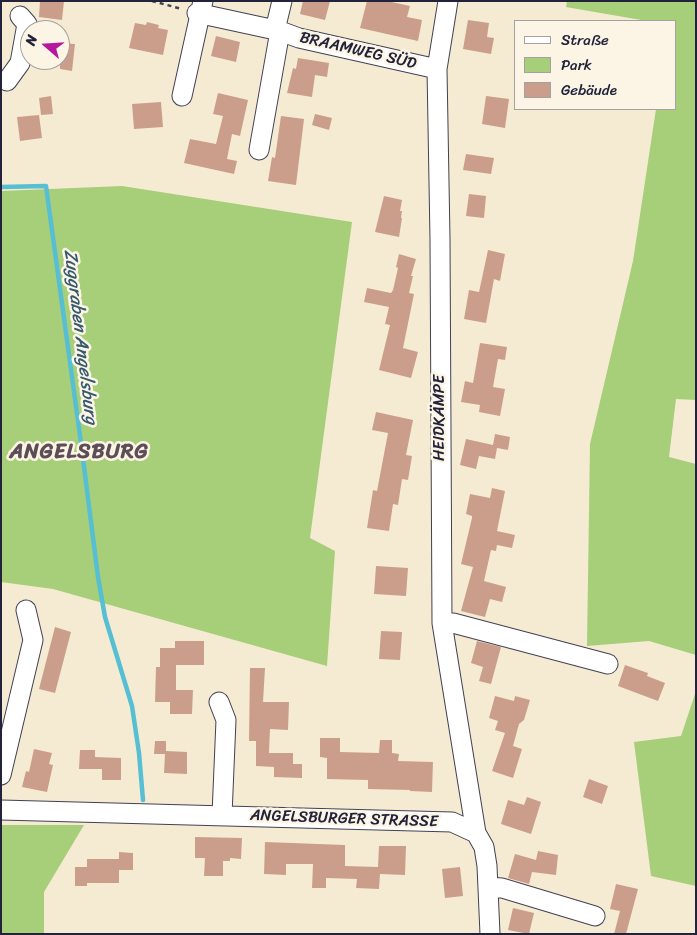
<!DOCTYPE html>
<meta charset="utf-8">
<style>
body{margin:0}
#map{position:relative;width:697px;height:935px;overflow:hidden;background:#f5ebd3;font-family:Sriracha,sans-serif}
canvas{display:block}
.frame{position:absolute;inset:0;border:2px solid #22223b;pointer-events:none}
.legend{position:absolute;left:514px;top:20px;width:162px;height:90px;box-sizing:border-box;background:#fcf5e5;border:1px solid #a5a1a1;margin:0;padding:6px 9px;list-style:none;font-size:15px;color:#22223b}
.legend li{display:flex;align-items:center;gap:10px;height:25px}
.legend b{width:25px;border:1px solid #a5a1a1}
.north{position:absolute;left:20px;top:20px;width:50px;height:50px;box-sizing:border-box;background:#fcf5e5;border:1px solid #a5a1a1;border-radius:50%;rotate:289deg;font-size:14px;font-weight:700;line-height:20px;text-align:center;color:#22223b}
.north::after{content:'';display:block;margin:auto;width:18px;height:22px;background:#b5179e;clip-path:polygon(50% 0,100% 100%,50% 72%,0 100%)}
</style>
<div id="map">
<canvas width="697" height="935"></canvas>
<div class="frame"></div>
<ul class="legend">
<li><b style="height:6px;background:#fff"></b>Straße</li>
<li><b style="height:14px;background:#a7ce79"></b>Park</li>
<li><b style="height:14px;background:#cb9e8b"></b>Gebäude</li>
</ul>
<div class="north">N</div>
</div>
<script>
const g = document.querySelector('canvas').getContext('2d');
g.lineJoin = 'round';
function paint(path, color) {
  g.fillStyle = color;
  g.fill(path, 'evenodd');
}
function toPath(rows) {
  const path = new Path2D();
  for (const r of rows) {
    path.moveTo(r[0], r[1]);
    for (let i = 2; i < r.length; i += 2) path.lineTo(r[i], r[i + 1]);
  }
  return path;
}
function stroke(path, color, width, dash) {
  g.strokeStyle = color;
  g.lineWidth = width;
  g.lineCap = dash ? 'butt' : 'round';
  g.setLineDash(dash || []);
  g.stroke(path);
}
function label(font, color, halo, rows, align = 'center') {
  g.font = font + ' Sriracha,sans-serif';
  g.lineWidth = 5;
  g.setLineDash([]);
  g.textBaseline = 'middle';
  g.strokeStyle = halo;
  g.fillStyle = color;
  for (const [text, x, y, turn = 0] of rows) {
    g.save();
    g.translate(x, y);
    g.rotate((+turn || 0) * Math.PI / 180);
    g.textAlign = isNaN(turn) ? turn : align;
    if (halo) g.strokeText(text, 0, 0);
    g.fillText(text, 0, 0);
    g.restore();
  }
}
const green = toPath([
 [567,1,696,1,696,400,676,399,669,457,696,464,696,655,649,641,587,646,590,444,633,261,656,109,676,109,676,21,647,21,566,7],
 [122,186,352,222,310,538,335,551,327,666,53,589,1,582,1,191],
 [696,691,696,886,651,876,634,742,681,736],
 [1,825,84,825,44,892,44,934,1,934]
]);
const stream = toPath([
 [1,187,46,186,81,443,98,577,105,617,132,706,139,753,143,800]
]);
const building = toPath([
 [40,1,64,1,62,20,39,17],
 [303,1,330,1,325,20,300,14],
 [367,1,387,1,410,6,407,17,422,20,418,41,360,28],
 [468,20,489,23,487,37,494,38,491,54,463,49],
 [147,22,159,25,158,28,168,30,163,55,129,48,135,23,146,25],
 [216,36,240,42,236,62,211,56],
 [60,43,75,44,72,71,60,69],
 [298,58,329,63,327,77,315,75,312,97,287,93,293,68,296,69],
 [218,93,248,100,240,136,232,134,227,159,237,161,234,174,184,163,190,139,216,144,223,116,213,114],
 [51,96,53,114,41,115,39,98],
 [486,96,509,99,505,128,482,124],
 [161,102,163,127,134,129,132,104],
 [315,114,332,118,329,130,312,125],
 [39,115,42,138,20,141,17,117],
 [281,116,304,119,296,185,268,181,272,157,275,158],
 [466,154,494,158,491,174,463,170],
 [469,194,486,196,484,218,466,216],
 [384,196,402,200,400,211,402,211,401,218,402,218,399,237,375,232],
 [488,250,505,254,500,281,494,279,486,323,464,319,469,290,479,292],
 [399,254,416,259,411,276,413,276,409,293,414,294,403,348,418,352,411,378,379,370,390,325,385,324,389,307,364,302,367,288,391,293,393,290,398,268,396,267],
 [480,343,507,347,505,360,498,359,493,387,505,389,500,416,479,412,480,405,461,402,465,381,473,383],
 [376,412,413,420,406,455,412,456,408,480,402,479,398,505,393,504,389,531,367,528,373,490,377,491,388,433,372,430],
 [495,434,510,437,508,450,497,448,495,459,479,456,476,469,460,465,466,439,493,445],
 [492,488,505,491,497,531,515,535,512,548,497,545,496,551,491,550,484,581,506,587,502,602,490,599,485,617,461,611,473,567,461,564,472,518,472,516,466,514,470,494,490,498],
 [376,566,408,568,406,596,374,594],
 [55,627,71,632,55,693,39,689],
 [381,631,402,632,400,660,379,659],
 [175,641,204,641,204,665,176,665,176,690,193,690,192,714,170,714,170,702,155,702,156,667,160,667,160,648,175,648],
 [477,641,501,647,491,684,479,681,483,667,471,663],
 [625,665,648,673,647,676,665,683,658,701,618,686],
 [250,668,265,668,263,702,289,702,288,730,270,729,269,753,293,753,293,764,302,764,302,778,274,777,274,767,256,766,256,741,249,741],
 [495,696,514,701,515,696,530,700,524,720,519,724,513,746,522,749,513,778,492,771,505,733,495,730,498,721,489,718],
 [320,738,340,738,340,752,379,753,380,740,392,740,392,753,399,754,398,761,433,762,432,792,410,791,410,790,368,789,368,780,327,779,327,758,320,757],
 [155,741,166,741,166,751,187,752,187,774,164,773,165,754,154,754],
 [34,749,52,753,49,764,53,765,47,792,22,787,26,771,29,772],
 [80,750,95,750,95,757,121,758,121,780,102,780,102,769,79,769],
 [589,779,608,786,602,804,583,797],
 [527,797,541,802,531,834,501,824,508,800,524,805],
 [195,837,242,838,241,859,230,858,230,861,223,861,223,876,204,876,205,858,195,858],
 [265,842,345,845,345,866,378,867,379,846,406,846,405,875,380,874,379,889,356,888,357,879,326,878,326,888,312,888,313,864,286,864,286,875,264,874],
 [538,851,558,855,556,875,532,872,529,884,508,878,515,854,536,860],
 [119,852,133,853,133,870,119,870,119,883,87,883,87,886,75,886,75,867,87,867,87,859,119,859],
 [460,867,463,896,445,898,442,869],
 [616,884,638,889,626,934,614,934,620,911,610,909],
 [513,908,534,913,529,934,508,930]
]);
const path = toPath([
 [152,1,182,9]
]);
const minor = toPath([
 [448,1,437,69,440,239,442,623,476,833],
 [197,13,280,31,299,38,437,69],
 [275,30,282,1],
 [7,81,20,63,27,24,20,16],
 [182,96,203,1],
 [259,150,280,31],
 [442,623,453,623,608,664],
 [219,702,226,720,222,815],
 [1,775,33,640,26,610],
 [1,810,452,822,476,833,484,847,487,866,490,934],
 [488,887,502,888,595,916]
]);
const streetNames = [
 ["BRAAMWEG SÜD",358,51,13],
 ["HEIDKÄMPE",440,418,-90],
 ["ANGELSBURGER STRASSE",344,819,2]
];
const waterNames = [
 ["Zuggraben Angelsburg",80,337,83]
];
const districtNames = [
 ["ANGELSBURG",79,453]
];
paint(green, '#a7ce79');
stroke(stream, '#57bfd3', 4.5);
paint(building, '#cb9e8b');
stroke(minor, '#424052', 21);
stroke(path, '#424052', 2.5, [4, 4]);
stroke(minor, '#fff', 19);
label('16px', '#22223b', '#fcf5e5', streetNames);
label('italic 18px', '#355970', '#fcf5e5', waterNames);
g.letterSpacing = '1px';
label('bold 21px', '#5d4d57', '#fcf5e5', districtNames);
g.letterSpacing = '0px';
</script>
